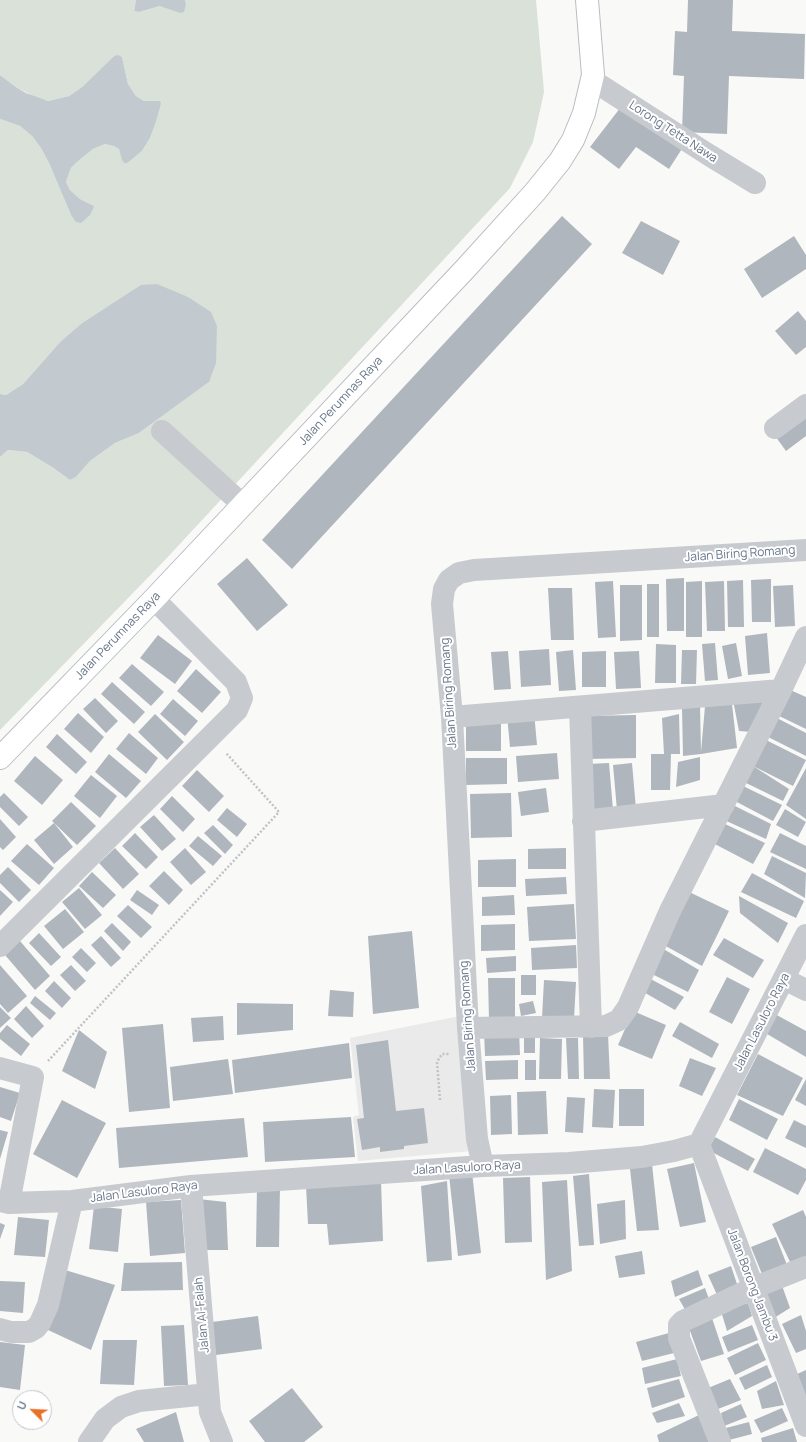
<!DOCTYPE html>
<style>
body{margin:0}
#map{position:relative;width:806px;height:1442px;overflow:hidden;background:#f9f9f7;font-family:Manrope,sans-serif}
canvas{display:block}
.north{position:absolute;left:12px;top:1390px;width:40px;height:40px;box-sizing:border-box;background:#fff;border:1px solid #c2c8cf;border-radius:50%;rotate:294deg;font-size:11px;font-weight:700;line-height:16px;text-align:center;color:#677588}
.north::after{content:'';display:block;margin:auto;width:14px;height:18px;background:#e87028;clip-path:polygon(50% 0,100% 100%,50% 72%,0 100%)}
</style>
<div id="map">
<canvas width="806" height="1442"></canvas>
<div class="north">U</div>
</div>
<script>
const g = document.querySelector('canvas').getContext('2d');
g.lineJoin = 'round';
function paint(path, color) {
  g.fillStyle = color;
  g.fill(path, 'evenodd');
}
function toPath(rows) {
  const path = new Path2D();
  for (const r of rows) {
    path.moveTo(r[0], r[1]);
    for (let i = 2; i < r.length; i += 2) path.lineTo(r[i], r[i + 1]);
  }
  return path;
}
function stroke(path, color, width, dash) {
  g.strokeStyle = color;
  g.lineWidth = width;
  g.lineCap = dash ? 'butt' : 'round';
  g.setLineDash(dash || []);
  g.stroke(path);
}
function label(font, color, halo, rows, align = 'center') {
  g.font = font + ' Manrope,sans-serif';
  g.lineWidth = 4;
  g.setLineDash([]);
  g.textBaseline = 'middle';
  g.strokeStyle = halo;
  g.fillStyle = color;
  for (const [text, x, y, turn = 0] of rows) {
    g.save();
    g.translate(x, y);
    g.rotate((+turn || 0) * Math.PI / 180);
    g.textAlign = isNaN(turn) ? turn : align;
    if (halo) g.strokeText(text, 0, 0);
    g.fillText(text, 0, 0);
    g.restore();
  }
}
const built = toPath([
 [460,1016,472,1151,358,1161,353,1117,359,1115,350,1038]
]);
const green = toPath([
 [0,0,136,0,134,11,139,12,160,6,186,4,185,0,536,0,544,92,533,142,510,188,165,560,0,730,0,457,8,450,27,452,52,467,70,480,76,477,90,461,115,443,139,433,209,382,107,307,82,323,61,341,23,384,6,395,0,394,0,119,20,126,32,136,41,148,49,163,71,215,94,206,80,199,70,190,66,182,71,168,77,162,93,149,105,144,115,146,119,149,124,163,142,151,150,138,156,122,161,104,144,101,136,96,128,84,122,57,114,56,82,87,69,96,48,101,37,98,16,87,0,75]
]);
const water = toPath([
 [136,0,185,0,186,4,184,12,180,13,160,6,139,12,134,11],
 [118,55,122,57,128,84,136,96,144,101,160,101,161,104,156,122,150,138,142,151,127,163,124,163,122,160,119,149,114,146,105,144,93,149,77,162,71,168,66,182,70,190,80,199,94,206,93,209,90,215,81,223,76,222,71,215,49,163,41,148,32,136,20,126,0,119,0,75,16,87,26,93,48,101,69,96,82,87,114,56],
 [157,284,188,297,211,312,217,326,216,363,209,382,139,433,115,443,90,461,76,477,70,480,52,467,27,452,8,450,0,457,0,394,6,395,23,384,61,341,82,323,141,285]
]);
const building = toPath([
 [688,0,733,0,732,31,805,34,804,79,729,76,727,134,682,132,684,76,673,75,675,31,687,32],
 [624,103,685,144,669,169,636,147,619,169,590,147],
 [562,216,592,244,292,569,262,540],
 [641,221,680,241,663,275,622,253],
 [794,236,806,255,806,269,762,298,744,269],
 [798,311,806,321,806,347,796,355,775,331],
 [806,409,806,436,786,451,773,433],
 [247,558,288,605,257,631,217,584],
 [684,578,684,631,667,631,666,579],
 [771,579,771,622,752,622,751,580],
 [743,580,744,627,728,627,727,581],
 [613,581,616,637,598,638,595,582],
 [702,581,702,637,686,637,686,582],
 [724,581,725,631,707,631,705,582],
 [647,584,659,584,659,637,647,637],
 [620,585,642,585,642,640,620,641],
 [793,585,795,626,775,627,773,586],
 [548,588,572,588,574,640,551,640],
 [767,633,770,673,748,675,745,636],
 [158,635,192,661,175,684,140,658],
 [715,643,718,680,705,681,702,644],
 [736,643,742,676,728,679,722,646],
 [656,644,676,645,676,683,655,683],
 [549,649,551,685,521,687,519,651],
 [573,650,576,690,559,691,556,652],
 [682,650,697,650,696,684,681,684],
 [508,651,511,689,494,690,491,652],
 [606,651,606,687,582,687,582,652],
 [639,651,641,688,616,689,614,652],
 [132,664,164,692,151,706,119,678],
 [196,669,221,692,202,713,177,691],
 [112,682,145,712,134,724,101,694],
 [788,689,806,697,806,729,775,714],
 [95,698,118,721,106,733,83,709],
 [173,699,198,721,185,736,160,714],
 [768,699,752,732,739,731,733,700],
 [732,704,737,748,701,754,683,756,682,708,700,705,701,752,705,706],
 [534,712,537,745,510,747,507,715],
 [78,713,104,737,91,753,64,729],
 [155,714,184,742,167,760,138,732],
 [679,714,680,754,671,754,670,790,651,790,651,754,664,754,662,718],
 [636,715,636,758,587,759,586,716],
 [773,716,806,733,806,756,764,735],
 [466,718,501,718,501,751,466,751],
 [129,733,158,758,146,774,116,749],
 [57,734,87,762,76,774,46,747],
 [764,739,806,760,793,786,753,766,789,789,783,801,742,781],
 [557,753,559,779,518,782,516,756],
 [109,754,141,781,126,798,95,772],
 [35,756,63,780,42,805,14,781],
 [700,757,700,780,676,787,678,762],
 [466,758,507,758,507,784,466,785],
 [609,763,613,810,587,812,587,764],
 [632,763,636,809,617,810,613,765],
 [806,768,806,819,786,805],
 [197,770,224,796,209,812,182,786],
 [91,775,117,796,100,818,74,796],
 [741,785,782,805,773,821,733,800],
 [546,788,549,812,521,816,518,792],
 [4,793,28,817,19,826,0,807,0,797],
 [511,793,512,837,471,838,470,794],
 [172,796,195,819,183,832,160,809],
 [71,802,96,826,77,845,52,821],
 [731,804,771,824,766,839,722,819],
 [227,808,247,824,237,837,217,820],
 [785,809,806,822,798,837,776,825],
 [154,815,176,839,162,851,140,827],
 [0,819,16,837,3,850,0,847],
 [54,823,73,847,54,864,34,840],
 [723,823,765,843,753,864,711,842],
 [213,825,233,845,225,854,204,833],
 [135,833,158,857,146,869,122,846],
 [780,833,806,846,806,869,770,852],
 [198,836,222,856,213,866,189,846],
 [27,844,54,868,39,885,11,861],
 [115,848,139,874,123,889,99,863],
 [185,848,206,872,191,885,170,862],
 [566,848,566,869,528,869,528,849],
 [772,856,806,873,805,898,764,874],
 [516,859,516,887,478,887,478,860],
 [8,867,31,890,19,902,0,883,0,875],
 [164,871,183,890,169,905,149,886],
 [92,872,116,895,103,908,79,886],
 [752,873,804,901,796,918,741,892],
 [566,877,567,894,526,896,525,879],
 [79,888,102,915,85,929,62,902],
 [0,890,13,902,0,916],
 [137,890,159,905,152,915,130,900],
 [687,891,729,911,702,966,662,944],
 [514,895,515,915,482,916,482,897],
 [739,896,788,923,778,943,740,913],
 [574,904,576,939,529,941,527,907],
 [128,905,152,927,141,938,117,916],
 [65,909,84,932,63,949,44,926],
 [112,923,131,942,123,951,104,931],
 [515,924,515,950,481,951,481,925],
 [412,931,419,1008,373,1014,368,936],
 [39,933,61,957,51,966,29,943],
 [101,936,121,958,111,967,91,945],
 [724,938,764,960,753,978,713,955],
 [20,941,50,976,35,990,5,955],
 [576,945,577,968,532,970,531,948],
 [660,947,699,970,688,992,648,972],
 [81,948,96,963,87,972,72,957],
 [516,956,516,971,487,973,486,958],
 [0,965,27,996,8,1013,0,1004],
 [71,965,86,981,75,991,60,975],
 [521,975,536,975,536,995,521,995],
 [647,977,684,997,675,1010,640,990],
 [727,977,750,989,732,1024,709,1012],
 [488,978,515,978,515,1020,489,1020],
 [544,980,576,982,574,1019,542,1018],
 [54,981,71,998,62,1008,45,991],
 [330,990,354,992,353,1017,328,1016],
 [35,996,56,1013,50,1020,30,1003],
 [533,1001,536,1013,521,1016,519,1004],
 [237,1003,293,1004,293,1030,237,1035],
 [26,1006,44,1026,32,1038,14,1019],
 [0,1007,11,1018,0,1028],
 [633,1011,666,1025,652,1059,618,1045],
 [773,1013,806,1031,806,1057,762,1031],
 [223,1016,224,1040,193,1042,191,1018],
 [680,1022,719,1044,712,1058,672,1036],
 [163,1024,170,1108,129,1112,122,1028],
 [7,1025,30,1044,21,1056,0,1039,0,1033],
 [79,1030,107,1052,95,1089,62,1071],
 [519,1030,520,1055,485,1056,484,1031],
 [608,1034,610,1079,584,1079,583,1035],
 [524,1038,535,1038,535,1053,524,1053],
 [540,1038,562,1039,561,1079,539,1079],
 [566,1038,578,1038,579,1079,568,1079],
 [388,1040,396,1111,424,1108,428,1143,404,1146,404,1149,380,1152,380,1147,362,1150,357,1119,364,1118,356,1045],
 [349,1043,352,1078,235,1093,232,1060],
 [758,1054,803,1078,783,1116,737,1095],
 [690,1058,716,1068,702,1096,679,1086],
 [228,1059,233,1094,173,1101,170,1067],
 [518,1060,518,1079,486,1080,485,1061],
 [525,1060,536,1060,536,1080,525,1080],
 [806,1079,806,1106,795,1100],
 [0,1087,20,1093,11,1121,0,1117],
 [594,1089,615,1090,613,1128,592,1127],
 [619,1089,644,1089,644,1126,619,1126],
 [546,1091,548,1134,518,1135,517,1092],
 [511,1095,512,1134,491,1135,490,1096],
 [567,1097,585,1098,583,1133,565,1132],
 [739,1099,778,1119,767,1140,729,1120],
 [62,1100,106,1123,77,1178,33,1154],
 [351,1117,355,1157,265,1162,263,1122],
 [244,1118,248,1157,119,1168,116,1128],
 [794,1120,806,1126,806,1148,785,1138],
 [0,1130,8,1132,0,1159],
 [715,1137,755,1159,748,1171,708,1150],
 [765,1148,806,1169,806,1180,798,1195,753,1172],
 [694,1163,706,1222,680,1227,667,1169],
 [652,1164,659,1230,637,1231,630,1169],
 [472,1172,481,1253,458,1256,449,1175],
 [589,1174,594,1245,579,1246,573,1176],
 [530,1177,532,1242,505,1243,503,1178],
 [567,1180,572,1271,546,1280,542,1182],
 [381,1181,383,1241,329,1245,327,1224,308,1224,306,1186],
 [447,1181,452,1260,427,1262,421,1186],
 [257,1185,280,1186,279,1247,256,1247],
 [198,1199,226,1202,228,1250,203,1250],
 [181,1200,185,1253,150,1256,146,1202],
 [625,1200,626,1239,600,1244,597,1204],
 [94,1206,122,1209,118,1252,89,1249],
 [803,1210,806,1217,806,1257,792,1266,772,1224],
 [18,1217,49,1220,45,1257,14,1255],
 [0,1223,5,1225,0,1239],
 [776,1237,787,1265,764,1279,751,1247],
 [642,1251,645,1274,619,1278,615,1256],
 [182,1262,183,1290,121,1291,124,1263],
 [731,1266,739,1290,718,1297,708,1275],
 [65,1270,115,1285,91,1350,48,1330],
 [698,1270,703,1285,675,1297,671,1281],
 [780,1280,790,1308,774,1318,762,1288],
 [0,1281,25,1282,23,1313,0,1311],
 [705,1288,710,1302,687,1313,679,1299],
 [748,1303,752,1316,727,1331,721,1311],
 [801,1315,806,1331,806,1349,796,1353,782,1324],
 [258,1316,262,1349,216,1355,212,1322],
 [712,1318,724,1354,701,1361,689,1328],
 [184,1325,188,1385,164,1386,161,1326],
 [752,1325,758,1340,728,1352,722,1337],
 [669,1333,674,1353,642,1361,636,1342],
 [103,1340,137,1340,134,1385,100,1384],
 [0,1342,25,1345,20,1390,0,1387],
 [758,1343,766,1360,735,1375,727,1358],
 [677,1359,681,1376,645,1384,642,1368],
 [767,1365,772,1377,745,1390,739,1378],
 [806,1370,806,1398,795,1375],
 [679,1379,685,1397,652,1408,647,1388],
 [730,1379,741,1400,718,1409,708,1388],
 [776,1381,784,1405,762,1409,757,1391],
 [292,1388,323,1427,304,1442,265,1442,249,1421],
 [679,1403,685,1416,657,1423,652,1413],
 [741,1404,747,1417,724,1426,721,1413],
 [782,1408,788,1421,761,1433,754,1420],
 [176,1412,184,1442,144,1442,136,1429],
 [699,1415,713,1442,659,1442,657,1435],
 [749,1422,752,1434,729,1440,726,1428],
 [793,1428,797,1442,762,1442,761,1438]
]);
const path = toPath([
 [48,1061,279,812,226,753],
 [440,1100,437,1062,442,1054,449,1054]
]);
const street = toPath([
 [592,80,709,155,755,183],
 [775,428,806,405],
 [162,431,243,505],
 [580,707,591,1027],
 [452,717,781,690],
 [583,821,724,805],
 [0,946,211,736,237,710,242,698,236,682,154,599],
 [784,979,806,990],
 [468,1028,606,1026,619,1020,628,1007,670,911,781,690,806,637],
 [0,1068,33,1077,9,1203],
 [699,1144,806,1426],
 [483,1166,477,1139,468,1028,452,717,442,604,444,589,449,580,459,573,474,570,806,550],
 [191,1186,210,1412,222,1442],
 [0,1201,9,1203,72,1201,191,1186,483,1166,569,1163,642,1157,674,1151,699,1144,806,935],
 [0,1329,11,1332,29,1332,36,1328,40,1323,48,1305,72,1201],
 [89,1442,105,1419,121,1407,139,1401,208,1394],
 [720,1442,679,1338,679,1325,683,1321,692,1317,753,1288,806,1267]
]);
const secondary = toPath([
 [0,758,154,599,466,268,535,192,560,161,573,140,584,113,593,75,587,0]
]);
const streetNames = [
 ["Lorong Tetta Nawa",673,132,33],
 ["Jalan Perumnas Raya",341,401,-47],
 ["Jalan Biring Romang",740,554,-4],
 ["Jalan Perumnas Raya",118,636,-46],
 ["Jalan Biring Romang",449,693,-94],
 ["Jalan Biring Romang",468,1016,-94],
 ["Jalan Lasuloro Raya",762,1022,-63],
 ["Jalan Lasuloro Raya",467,1168,-3],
 ["Jalan Lasuloro Raya",144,1192,-7],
 ["Jalan Borong Jambu 3",752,1285,69],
 ["Jalan Al-Falah",202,1315,-95]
];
paint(built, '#eaeaea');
paint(green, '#dae1d8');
paint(water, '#c2cad0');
paint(building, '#b0b6bd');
stroke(secondary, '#b9bdc3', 24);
stroke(path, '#c0c2c5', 2.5, [2, 2]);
stroke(street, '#c7cace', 22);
stroke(secondary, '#fff', 22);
label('12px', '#677588', '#fff', streetNames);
</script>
